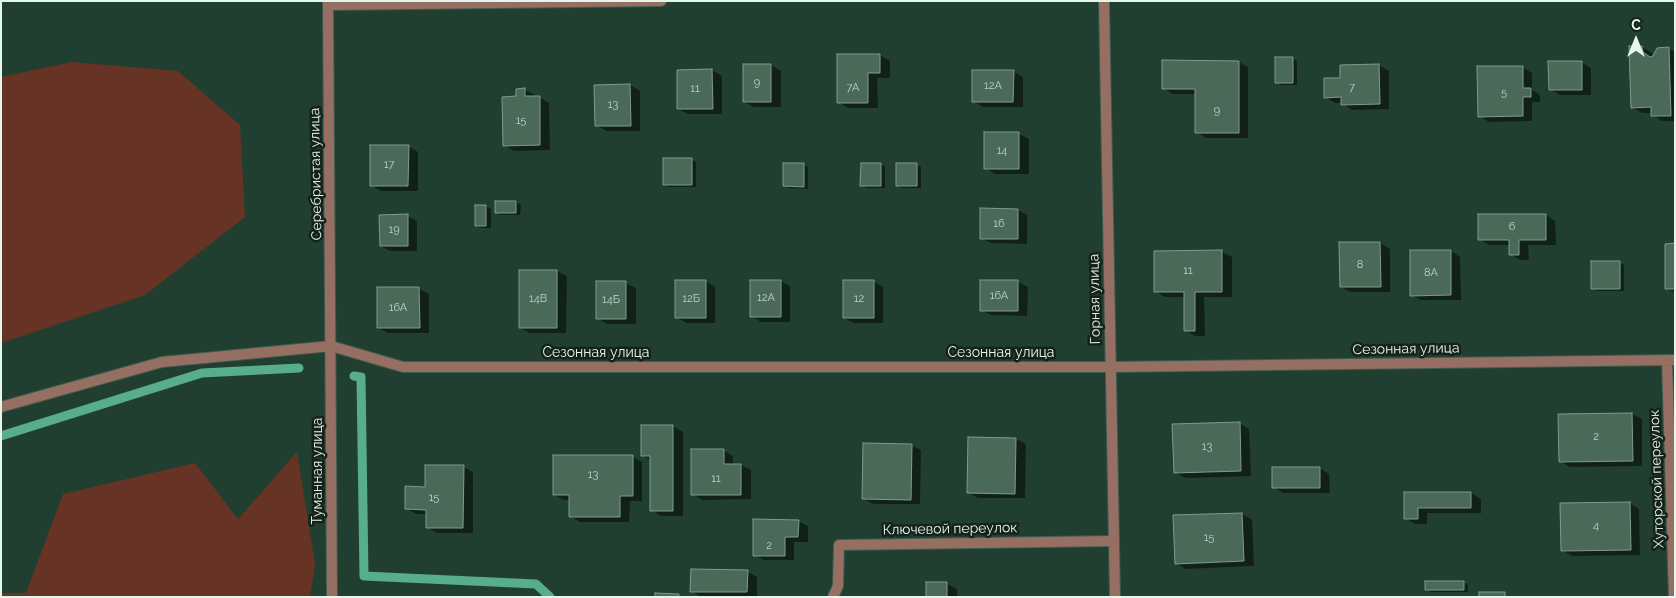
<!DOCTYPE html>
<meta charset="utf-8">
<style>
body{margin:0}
#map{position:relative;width:1676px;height:598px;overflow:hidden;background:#213f30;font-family:Raleway,sans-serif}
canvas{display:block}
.frame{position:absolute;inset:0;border:2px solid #e5f6ec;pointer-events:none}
.north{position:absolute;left:1611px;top:15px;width:50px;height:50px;-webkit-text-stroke:4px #15221b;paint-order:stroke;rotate:0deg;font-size:14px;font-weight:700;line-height:20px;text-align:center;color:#e5f6ec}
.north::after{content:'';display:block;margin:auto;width:18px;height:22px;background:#e5f6ec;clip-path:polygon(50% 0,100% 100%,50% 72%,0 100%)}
</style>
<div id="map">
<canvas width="1676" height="598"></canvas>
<div class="frame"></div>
<div class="north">С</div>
</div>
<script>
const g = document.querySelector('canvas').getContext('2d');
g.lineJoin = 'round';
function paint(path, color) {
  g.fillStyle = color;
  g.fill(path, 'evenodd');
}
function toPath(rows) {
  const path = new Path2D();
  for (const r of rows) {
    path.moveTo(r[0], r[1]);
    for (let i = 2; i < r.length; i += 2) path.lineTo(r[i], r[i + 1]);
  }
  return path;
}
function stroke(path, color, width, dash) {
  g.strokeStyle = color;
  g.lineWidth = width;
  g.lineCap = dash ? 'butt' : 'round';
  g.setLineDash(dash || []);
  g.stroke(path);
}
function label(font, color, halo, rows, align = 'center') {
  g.font = font + ' Raleway,sans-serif';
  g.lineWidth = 5;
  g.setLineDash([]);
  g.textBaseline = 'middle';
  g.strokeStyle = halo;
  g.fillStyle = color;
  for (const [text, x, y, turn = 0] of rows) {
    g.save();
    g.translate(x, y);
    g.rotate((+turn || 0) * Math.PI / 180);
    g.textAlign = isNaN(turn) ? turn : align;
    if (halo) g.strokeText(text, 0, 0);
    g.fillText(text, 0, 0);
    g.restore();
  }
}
const green = toPath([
 [72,62,178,71,240,125,245,217,145,295,1,343,1,77],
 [297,452,315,564,310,597,1,597,1,593,26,593,63,494,195,463,238,519]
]);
const shadow = toPath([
 [1642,47,1652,53,1652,57,1669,49,1675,52,1675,121,1662,121,1653,115,1653,113,1642,113,1632,107],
 [838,55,880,55,890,61,890,78,877,78,878,108,848,108,839,102],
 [1293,58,1297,61,1297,85,1281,85,1277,82],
 [1239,62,1248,67,1248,138,1206,138,1196,132,1196,94,1173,94,1163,88],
 [1581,62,1591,68,1591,95,1560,95,1550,89],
 [744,65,771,65,781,71,781,107,754,107,744,102],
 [1379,65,1389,71,1389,109,1352,110,1342,103,1335,103,1325,97,1341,80],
 [1522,67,1532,73,1532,90,1540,95,1540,102,1532,102,1532,121,1489,122,1479,116],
 [712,70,722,76,722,114,688,114,678,109],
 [1013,71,1023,77,1023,107,983,107,973,101],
 [630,85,640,91,640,131,606,131,596,125,595,86],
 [525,90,535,95,535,97,539,97,549,103,550,150,514,151,504,145,517,98],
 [986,134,1019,134,1029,139,1029,174,995,174,986,168],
 [408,146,418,152,418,191,381,191,371,185],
 [692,160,696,162,696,187,669,187,664,185],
 [881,164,885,167,885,188,866,188,862,185],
 [804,165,808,167,808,189,789,188,784,186],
 [917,165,921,167,921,188,902,188,897,186],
 [516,202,521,205,520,215,500,215,496,212],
 [476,206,486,206,491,209,491,228,481,228,476,226],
 [1018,210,1027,215,1027,244,991,243,981,238],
 [1546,215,1555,221,1556,245,1528,245,1529,260,1520,260,1511,254,1511,245,1489,245,1479,239],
 [407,216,417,221,417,251,390,251,381,246],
 [1380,243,1390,249,1390,292,1350,292,1341,287],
 [1675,245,1675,293,1666,288],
 [1451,251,1460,257,1461,300,1421,300,1411,295],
 [1222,252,1232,257,1232,297,1204,297,1205,336,1195,336,1186,331,1185,297,1165,297,1155,291],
 [1620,263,1624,265,1624,291,1597,291,1592,288],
 [557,271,567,276,566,333,530,333,520,328],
 [706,281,715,287,715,323,686,323,676,317],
 [781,281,790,286,790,322,761,322,751,316],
 [874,282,883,287,883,323,854,323,844,318],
 [1018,282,1028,287,1027,316,991,315,981,310],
 [597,283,626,283,636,288,636,324,607,324,597,318],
 [419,289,429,294,429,333,388,333,379,328],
 [1632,414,1642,419,1642,466,1570,467,1560,461],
 [1239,423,1249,429,1251,476,1185,478,1175,472],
 [673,426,683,432,683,516,661,516,651,510,651,460,643,456],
 [1016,439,1026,444,1025,498,978,498,968,492],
 [911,445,921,450,920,504,873,504,863,498],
 [723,450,733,456,733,465,741,465,751,470,751,499,702,500,693,494],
 [633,457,642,462,642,501,630,501,629,522,580,522,570,516,570,500,564,500,554,495],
 [464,467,473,472,473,533,437,533,427,527,427,514,416,514,406,508,426,488],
 [1320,468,1329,474,1330,493,1283,493,1273,487],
 [1405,493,1471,493,1481,499,1481,513,1427,513,1427,524,1415,524,1405,518],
 [1630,503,1639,509,1640,555,1572,556,1562,550],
 [1242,514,1252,520,1254,566,1186,569,1176,563,1174,517],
 [798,521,808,526,808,542,794,542,794,560,764,560,754,555],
 [747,571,757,577,757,597,701,597,692,591],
 [1463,582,1468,585,1468,592,1431,592,1426,589],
 [947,584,957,589,957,597,927,597]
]);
const stream = toPath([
 [354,376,361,377,364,576,536,584,550,597],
 [1,436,202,373,299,368]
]);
const building = toPath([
 [1629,46,1642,46,1643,52,1650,57,1653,56,1657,48,1669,47,1671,116,1651,116,1651,107,1631,108,1629,46],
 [837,54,880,54,880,73,868,73,868,103,837,103,837,54],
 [1275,57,1293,57,1293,83,1275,83,1275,57],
 [1162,60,1239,61,1239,133,1195,133,1195,89,1162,89,1162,60],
 [1548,61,1582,61,1582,90,1549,90,1548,61],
 [743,64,771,64,771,102,743,102,743,64],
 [1379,64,1380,104,1341,105,1341,97,1324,98,1324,78,1340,78,1340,65,1379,64],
 [1477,66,1523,66,1523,88,1531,88,1531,97,1523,97,1523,116,1478,117,1477,66],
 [712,69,713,109,677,109,677,70,712,69],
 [972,70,1014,70,1013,102,972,102,972,70],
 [630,84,631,126,595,126,594,85,630,84],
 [525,88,525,96,540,96,540,145,503,146,502,97,516,96,516,89,525,88],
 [984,132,1019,132,1019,169,984,169,984,132],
 [370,145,409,145,408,186,370,186,370,145],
 [663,158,692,158,692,185,663,185,663,158],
 [783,163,804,163,804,187,783,186,783,163],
 [861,163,881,163,881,186,860,186,861,163],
 [896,163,917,163,917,186,896,186,896,163],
 [495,201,516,201,516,213,495,213,495,201],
 [475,205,486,205,486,226,475,226,475,205],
 [980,208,1018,209,1018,239,980,239,980,208],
 [408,214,408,246,380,246,379,215,408,214],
 [1478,214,1546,214,1546,240,1519,240,1519,255,1509,255,1509,240,1478,240,1478,214],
 [1339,242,1380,242,1381,287,1340,287,1339,242],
 [1675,243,1675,289,1665,289,1665,244,1675,243],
 [1222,250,1222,292,1195,292,1195,331,1184,331,1184,292,1154,292,1154,251,1222,250],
 [1410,250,1451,250,1451,295,1410,296,1410,250],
 [1591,261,1620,261,1620,289,1591,289,1591,261],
 [519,270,557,270,557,328,519,328,519,270],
 [675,280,706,280,706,318,675,318,675,280],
 [750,280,781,280,781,317,750,317,750,280],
 [843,280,874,280,874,318,843,318,843,280],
 [980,280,1018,280,1018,311,980,311,980,280],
 [596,281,626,281,626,319,596,319,596,281],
 [377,287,419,287,420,328,377,328,377,287],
 [1632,413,1633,461,1559,462,1558,414,1632,413],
 [1240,422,1241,471,1174,473,1172,424,1240,422],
 [641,425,673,425,673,511,650,511,650,456,641,456,641,425],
 [968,437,1016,438,1015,494,967,493,968,437],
 [863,443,912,444,911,500,862,499,863,443],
 [691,449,724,449,724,464,741,464,741,495,691,495,691,449],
 [553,455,633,455,633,496,620,496,620,517,569,517,569,495,553,495,553,455],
 [425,465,464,465,463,528,426,528,426,510,405,509,405,486,425,487,425,465],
 [1272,467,1320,467,1320,488,1272,488,1272,467],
 [1404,492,1471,492,1471,508,1418,508,1418,519,1404,519,1404,492],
 [1630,502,1631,550,1561,551,1560,503,1630,502],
 [1242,513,1244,561,1175,564,1173,515,1242,513],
 [753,519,799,520,798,537,785,537,785,556,753,556,753,519],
 [691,569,748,570,747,592,690,592,691,569],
 [1425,581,1464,581,1464,590,1425,590,1425,581],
 [926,582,947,582,947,597,926,597,926,582],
 [1479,592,1505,592,1505,597,1479,597,1479,592],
 [655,593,679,594,679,597,655,597,655,593]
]);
const lane = toPath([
 [833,597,838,586,839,545,1114,541]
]);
const street = toPath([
 [328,1,332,597],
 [1104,1,1115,597],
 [328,5,661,1],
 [1667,360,1674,597],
 [1,407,162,362,331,346,403,367,1110,367,1675,360]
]);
const numberNames = [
 ["9",757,83],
 ["12А",993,86],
 ["7А",853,88],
 ["7",1352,88],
 ["11",695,89],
 ["5",1504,93],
 ["13",613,105],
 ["9",1217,111],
 ["15",521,121],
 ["14",1002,151],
 ["17",389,165],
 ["16",999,224],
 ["6",1512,227],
 ["19",394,230],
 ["8",1360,265],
 ["11",1188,271],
 ["8А",1431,273],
 ["16А",999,296],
 ["12А",766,298],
 ["14В",538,299],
 ["12Б",691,299],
 ["12",859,299],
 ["14Б",611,300],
 ["16А",398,308],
 ["2",1596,437],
 ["13",1207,447],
 ["13",593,475],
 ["11",716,479],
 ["15",434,498],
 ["4",1596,526],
 ["15",1209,538],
 ["2",769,546]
];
const streetNames = [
 ["Серебристая улица",316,174,-91],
 ["Горная улица",1095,299,-91],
 ["Сезонная улица",1406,349,-1],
 ["Сезонная улица",596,353],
 ["Сезонная улица",1001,353],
 ["Туманная улица",318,471,-90],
 ["Хуторской переулок",1657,479,-92],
 ["Ключевой переулок",950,529,-1]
];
paint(green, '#663325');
paint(shadow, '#0007');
stroke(stream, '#58ad8b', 9);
paint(building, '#4a6959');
stroke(building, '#7d9d8c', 1);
stroke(lane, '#405c4e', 12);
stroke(street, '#405c4e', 12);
stroke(lane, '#966f63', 10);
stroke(street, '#966f63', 10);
label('11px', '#bed3c7', null, numberNames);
label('14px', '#e5f6ec', '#15221b', streetNames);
</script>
